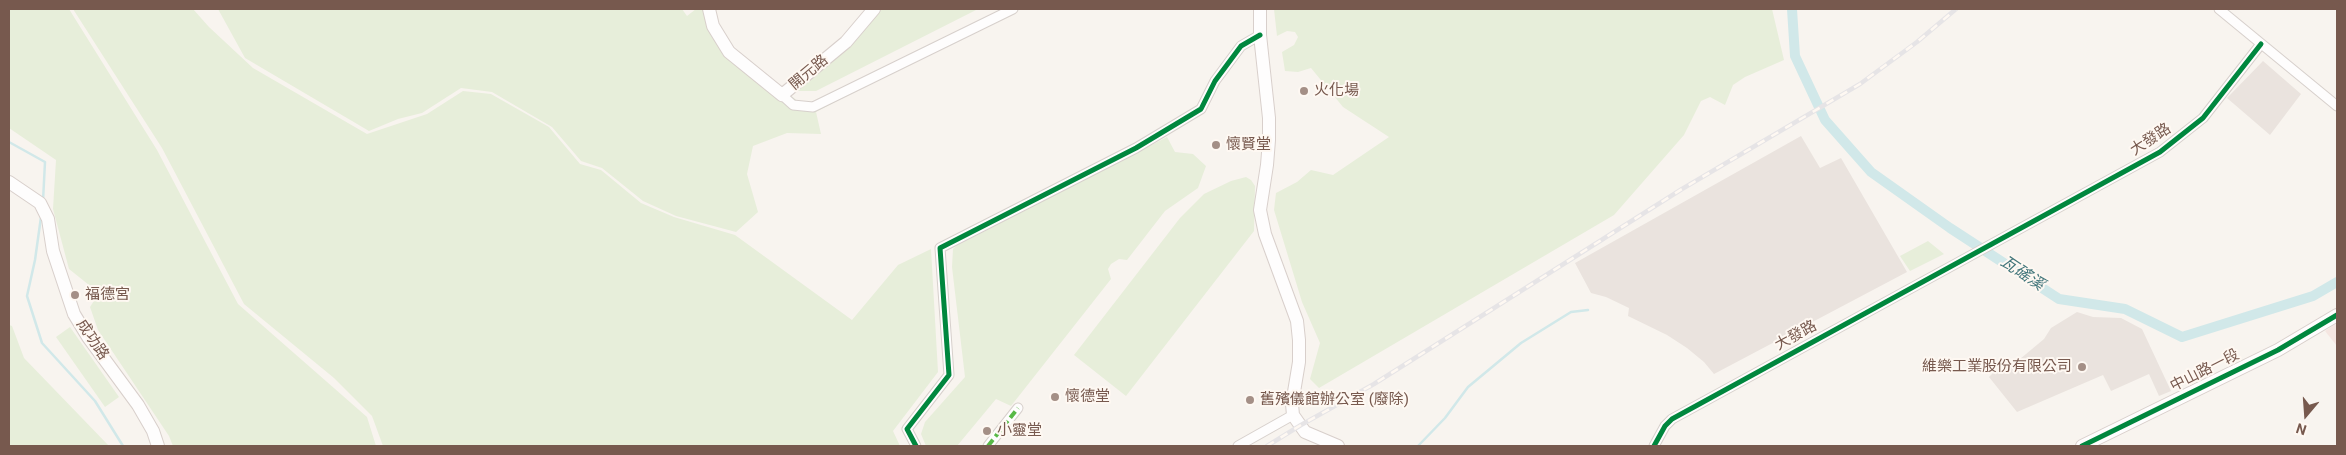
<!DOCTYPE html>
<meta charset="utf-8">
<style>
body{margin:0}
#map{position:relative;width:2346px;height:455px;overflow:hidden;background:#f8f4ef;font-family:Roboto,sans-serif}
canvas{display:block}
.frame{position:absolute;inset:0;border:10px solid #77594e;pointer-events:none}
.north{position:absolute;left:2281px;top:390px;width:50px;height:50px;-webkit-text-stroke:4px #fef8f2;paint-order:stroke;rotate:198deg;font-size:14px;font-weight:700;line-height:20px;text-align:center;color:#77594e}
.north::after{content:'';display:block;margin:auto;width:18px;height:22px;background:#77594e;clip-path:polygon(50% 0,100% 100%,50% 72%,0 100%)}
</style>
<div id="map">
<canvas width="2346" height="455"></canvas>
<div class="frame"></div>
<div class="north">N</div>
</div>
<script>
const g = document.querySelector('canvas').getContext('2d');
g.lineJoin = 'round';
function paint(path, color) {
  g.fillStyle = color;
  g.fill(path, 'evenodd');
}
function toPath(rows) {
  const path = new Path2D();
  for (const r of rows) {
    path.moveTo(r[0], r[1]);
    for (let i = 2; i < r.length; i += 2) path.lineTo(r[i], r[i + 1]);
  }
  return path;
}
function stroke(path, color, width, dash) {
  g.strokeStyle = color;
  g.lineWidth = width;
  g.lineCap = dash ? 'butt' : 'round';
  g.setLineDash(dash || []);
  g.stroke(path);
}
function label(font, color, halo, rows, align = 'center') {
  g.font = font + ' Roboto,"Noto Sans TC",sans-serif';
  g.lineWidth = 4;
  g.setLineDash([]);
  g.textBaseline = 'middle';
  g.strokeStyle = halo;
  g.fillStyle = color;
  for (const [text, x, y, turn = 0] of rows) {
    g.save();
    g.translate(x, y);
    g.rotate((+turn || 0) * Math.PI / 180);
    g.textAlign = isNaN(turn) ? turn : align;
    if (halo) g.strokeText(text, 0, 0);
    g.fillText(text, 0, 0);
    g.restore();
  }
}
const commercial = toPath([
 [2337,323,2337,346,2325,331]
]);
const industrial = toPath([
 [2263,61,2301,94,2270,135,2227,98],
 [1801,136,1820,168,1841,158,1907,272,1714,374,1704,362,1687,348,1667,335,1628,316,1629,308,1606,297,1591,293,1575,263],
 [2077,312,2093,317,2121,318,2142,329,2171,391,2159,396,2149,374,2111,391,2103,375,2017,412,1989,377,1997,369,2020,359,2044,339,2051,328]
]);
const green = toPath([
 [9,9,69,9,157,150,238,304,367,417,376,446,173,446,169,436,98,330,90,307,99,293,69,269,53,209,56,160,9,128],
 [73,9,193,9,209,27,253,68,367,134,427,114,463,91,491,94,549,127,580,164,601,170,641,203,674,217,735,235,852,320,898,265,931,249,938,372,893,431,900,446,383,446,372,416,334,378,244,304,162,148],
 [218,9,682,9,687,16,696,9,704,9,717,37,799,102,807,104,851,90,897,70,816,112,821,134,787,133,753,146,747,174,758,212,736,232,676,216,643,201,602,168,581,161,552,127,492,92,461,88,422,113,398,119,369,131,245,58],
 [870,9,978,9,816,91,798,91,793,85],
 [1274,9,1772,9,1784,60,1745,77,1733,85,1725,105,1710,97,1701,101,1684,135,1614,215,1319,388,1310,379,1320,343,1302,302,1274,210,1276,193,1297,182,1311,170,1333,175,1389,137,1343,107,1311,68,1298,72,1285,71,1282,52,1294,45,1298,37,1295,32,1287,31,1277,36],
 [1167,137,1175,152,1193,154,1206,166,1198,188,1165,211,1127,260,1119,259,1111,264,1108,269,1111,279,1011,406,996,399,957,446,926,446,921,434,925,422,965,377,952,267,953,249,956,246],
 [1246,177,1251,180,1255,186,1254,231,1126,396,1074,355,1180,218,1204,194,1231,181],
 [1928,241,1944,254,1910,271,1900,256],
 [9,325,12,326,24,358,109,446,9,446],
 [70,327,119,397,105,407,56,337]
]);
const stream = toPath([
 [9,142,45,162,43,201],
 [41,217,35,260,27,296,42,343,95,401,123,446],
 [1418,446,1445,418,1468,387,1521,343,1571,312,1588,310]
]);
const canal = toPath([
 [1792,9,1795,56,1825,120,1871,172,1950,228,2059,299,2125,309,2182,337,2313,296,2337,282]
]);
const street = toPath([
 [2219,9,2337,106],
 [782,95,793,105,813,107,1013,9],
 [916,446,907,429,949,375,940,248,1136,148,1201,109,1215,81,1241,46,1260,35],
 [988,446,1018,408],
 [1238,446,1293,415],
 [1654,446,1665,426,1672,419,2160,152,2203,118,2261,44]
]);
const secondary = toPath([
 [709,9,713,26,729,52,782,95,846,42,874,9],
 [1260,9,1260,35,1269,118,1269,140,1267,165,1260,210,1265,234,1297,321,1299,340,1299,362,1292,404,1293,415,1305,432,1338,446],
 [9,182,40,203,48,219,53,251,74,314,88,337,138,405,153,431,158,446],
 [2082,446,2278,350,2337,315]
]);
const rail = toPath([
 [1267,446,1301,425,1374,384,1682,189,1860,84,1917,42,1956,9]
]);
const quiet = toPath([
 [988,446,1018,408]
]);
const cycleway = toPath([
 [916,446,907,429,949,375,940,248,1136,148,1201,109,1215,81,1241,46,1260,35],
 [1654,446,1665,426,1672,419,2160,152,2203,118,2261,44],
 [2082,446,2278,350,2337,315]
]);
const markers = [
 [1304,91,5,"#a48f86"],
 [1216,145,5,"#a48f86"],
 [75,295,5,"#a48f86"],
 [2082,367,5,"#a48f86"],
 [1055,397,5,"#a48f86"],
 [1250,400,5,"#a48f86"],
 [987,431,5,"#a48f86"]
];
const streetNames = [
 ["開元路",809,73,-40],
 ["大發路",2151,140,-33],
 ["大發路",1796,336,-29],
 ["成功路",92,340,56],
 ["中山路一段",2205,371,-27]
];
const poiNames = [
 ["火化場",1314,91],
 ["懷賢堂",1226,145],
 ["福德宮",85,295],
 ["維樂工業股份有限公司",2072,367,"right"],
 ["懷德堂",1065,397],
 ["舊殯儀館辦公室 (廢除)",1260,400],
 ["小靈堂",997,431]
];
const waterNames = [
 ["瓦磘溪",2022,274,34]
];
paint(commercial, '#f5e6e1');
paint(industrial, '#eae3de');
paint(green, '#e7eeda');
stroke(stream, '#d1e8e9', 2.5);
stroke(canal, '#d1e8e9', 10);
stroke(street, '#d7d0cc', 11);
stroke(secondary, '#d8cfcb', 14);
stroke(street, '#fefdfd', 9);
stroke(secondary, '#fefdfd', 12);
stroke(rail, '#e6e4e6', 4.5);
stroke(rail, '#fef8f2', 2.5, [8]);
stroke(quiet, '#58b947', 4, [8, 4]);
stroke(cycleway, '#00873e', 5);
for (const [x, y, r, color] of markers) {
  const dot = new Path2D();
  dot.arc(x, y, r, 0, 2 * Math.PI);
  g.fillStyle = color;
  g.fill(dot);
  stroke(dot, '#fef8f2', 2);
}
label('15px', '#77594e', '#fef8f2', streetNames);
label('15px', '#77594e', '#fef8f2', poiNames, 'left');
label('italic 16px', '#42767b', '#fef8f2', waterNames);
</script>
